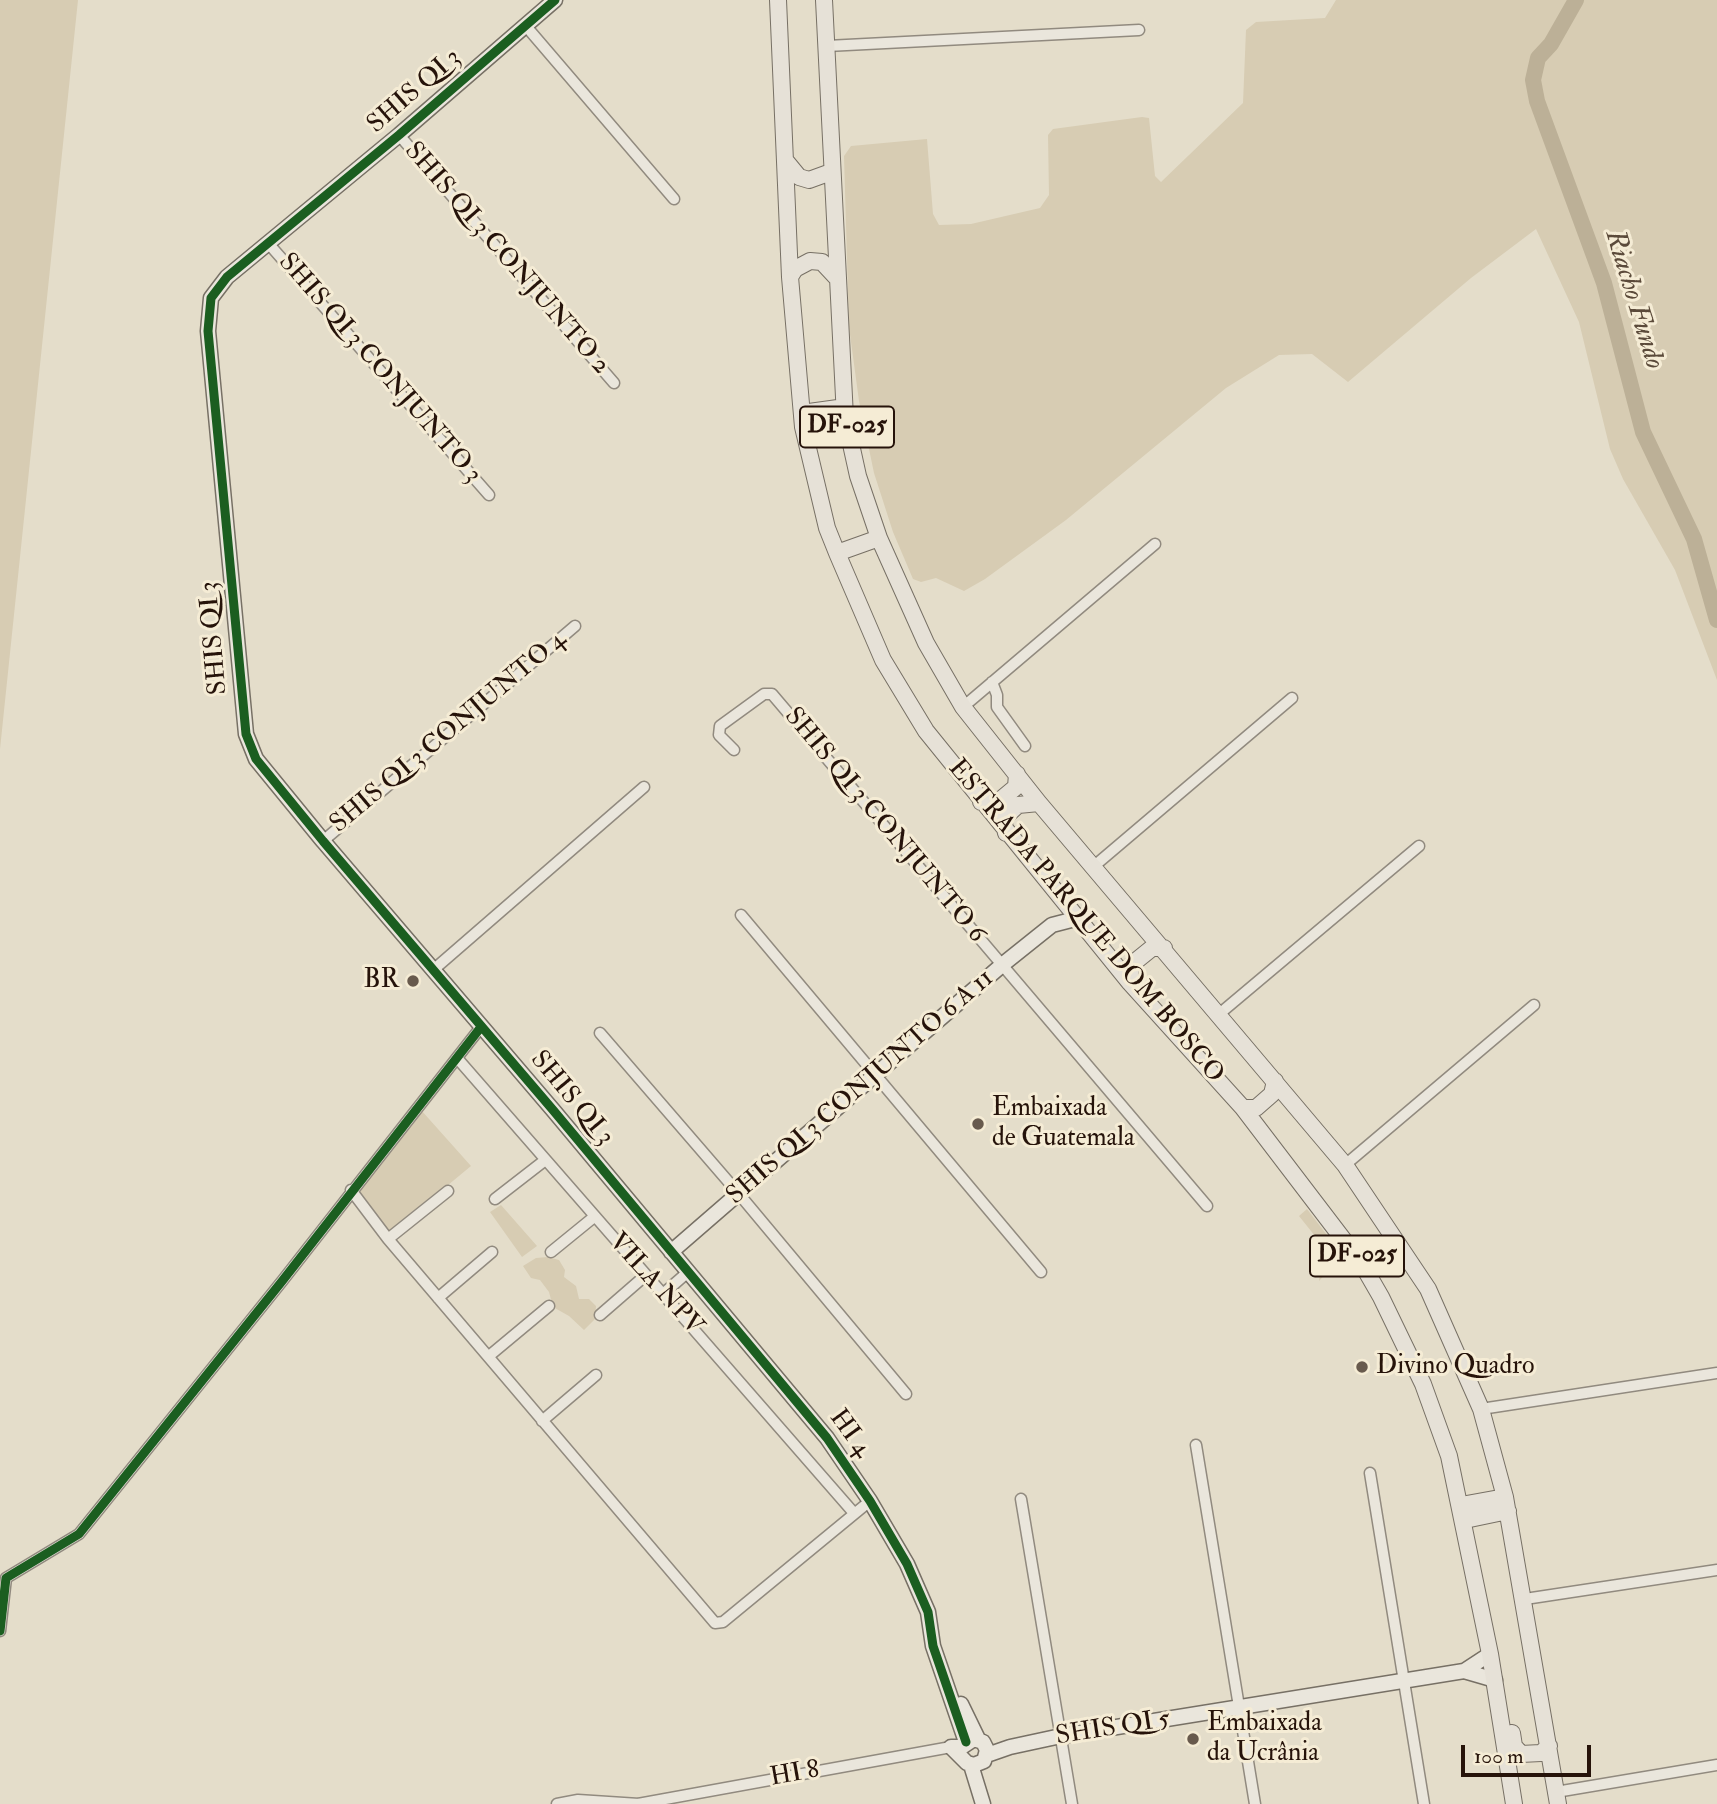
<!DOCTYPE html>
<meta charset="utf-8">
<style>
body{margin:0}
#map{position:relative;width:1717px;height:1804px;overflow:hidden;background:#e4ddca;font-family:"IM FELL Double Pica",serif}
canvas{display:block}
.scale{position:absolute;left:1461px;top:1745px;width:130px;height:32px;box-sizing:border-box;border:4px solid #26130a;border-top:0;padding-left:9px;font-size:21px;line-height:24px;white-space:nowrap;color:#26130a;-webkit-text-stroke:5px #f5ecd5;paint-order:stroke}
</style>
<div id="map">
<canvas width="1717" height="1804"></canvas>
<div class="scale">100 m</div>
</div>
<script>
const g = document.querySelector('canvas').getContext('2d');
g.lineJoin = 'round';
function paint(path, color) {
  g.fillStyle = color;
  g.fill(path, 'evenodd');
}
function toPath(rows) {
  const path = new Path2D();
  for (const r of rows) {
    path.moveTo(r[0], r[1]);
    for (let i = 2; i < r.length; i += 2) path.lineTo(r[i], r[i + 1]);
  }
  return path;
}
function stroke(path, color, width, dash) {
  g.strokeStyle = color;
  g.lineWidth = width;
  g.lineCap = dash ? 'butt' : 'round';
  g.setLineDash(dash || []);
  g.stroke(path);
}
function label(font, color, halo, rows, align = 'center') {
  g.font = font + ' "IM FELL Double Pica",serif';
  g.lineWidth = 6;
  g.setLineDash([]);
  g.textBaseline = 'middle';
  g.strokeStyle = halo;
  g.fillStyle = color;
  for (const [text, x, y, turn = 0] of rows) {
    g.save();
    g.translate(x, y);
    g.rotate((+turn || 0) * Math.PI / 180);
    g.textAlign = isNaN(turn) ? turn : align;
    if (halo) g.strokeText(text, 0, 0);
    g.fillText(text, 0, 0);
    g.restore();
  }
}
const green = toPath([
 [0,0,78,0,0,749],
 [1336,0,1717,0,1717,680,1675,570,1623,479,1610,449,1579,322,1536,229,1471,278,1348,382,1312,354,1279,355,1226,388,1066,520,985,579,964,591,936,578,921,582,913,579,893,532,874,473,859,401,849,327,844,156,851,146,927,139,933,214,939,225,971,224,1040,208,1049,195,1048,135,1053,129,1142,117,1149,118,1155,176,1161,182,1243,103,1246,30,1256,22,1325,18],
 [421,1110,471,1166,389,1234,357,1190],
 [501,1205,537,1246,522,1257,490,1212],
 [1307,1209,1343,1256,1342,1263,1332,1267,1319,1281,1323,1246,1299,1216],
 [548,1257,559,1260,565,1270,564,1277,576,1286,579,1299,589,1299,596,1306,595,1319,584,1330,569,1316,553,1307,549,1292,540,1280,531,1278,523,1266,536,1258]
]);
const river = toPath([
 [1576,0,1551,44,1538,58,1533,80,1537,101,1604,283,1643,432,1694,539,1717,620]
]);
const street = toPath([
 [525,25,674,199],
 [827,46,1139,30],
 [399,135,614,383],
 [268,243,489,495],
 [992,682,997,695,997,707,1025,746],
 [963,707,1155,544],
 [734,750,719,735,720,726,764,694,772,694,1207,1206],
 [323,841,575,626],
 [1093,867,1292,698],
 [741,915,1041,1272],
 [432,971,644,787],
 [1218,1015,1419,846],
 [600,1033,739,1194,906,1394],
 [457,1058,853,1512],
 [1345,1165,1534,1005],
 [351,1190,388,1239,715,1623,723,1622,870,1501],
 [495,1199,544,1161],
 [388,1239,448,1191],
 [551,1252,594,1217],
 [664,1293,688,1272],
 [438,1298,492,1252],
 [600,1315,646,1275],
 [489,1356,549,1306],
 [1481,1409,1717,1373],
 [542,1421,596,1375],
 [1196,1445,1255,1804],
 [1370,1473,1424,1804],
 [1021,1499,1072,1804],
 [1525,1599,1717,1570],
 [0,1631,6,1578,79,1534,283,1280,481,1027],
 [1556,1792,1717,1765],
 [557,1804,578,1800,639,1804],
 [638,1804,951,1747]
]);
const secondary = toPath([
 [555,0,399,135,227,277,211,298,208,331,246,734,256,759,323,841,553,1110,827,1438,870,1501,907,1564,928,1612,933,1646,966,1742],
 [671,1252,1002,965,1052,925,1079,918],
 [1464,1671,1495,1680],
 [961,1704,978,1739],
 [974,1739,983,1742,987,1750,984,1761,974,1765,967,1763,951,1747,962,1747,974,1739],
 [987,1755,1010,1747,1061,1736,1464,1671,1490,1654],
 [971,1765,983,1804]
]);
const primary = toPath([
 [778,0,790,277,803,427,827,528,837,553,883,660,926,731,1130,983,1243,1108,1362,1264,1381,1297,1423,1384,1449,1456,1490,1654,1514,1804],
 [824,0,845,417,858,476,879,538,926,643,963,707,1039,803,1345,1165,1428,1289,1481,1409,1505,1497,1558,1804],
 [785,160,799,177,809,180,831,172],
 [790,277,795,269,810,261,822,262,836,277],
 [803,426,809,412,838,408,845,417],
 [837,553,879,538],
 [981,802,998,802,1016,787,1017,774],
 [1006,833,1003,819,1018,805,1039,803],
 [1130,983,1131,965,1152,948,1164,948],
 [1243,1108,1256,1108,1272,1094,1275,1081],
 [1461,1505,1505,1497],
 [1465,1520,1508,1511],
 [1512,1733,1514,1746,1521,1754,1541,1753,1549,1746]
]);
const cycleway = toPath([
 [555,0,399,135,227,277,211,298,208,331,246,734,256,759,323,841,553,1110,827,1438,870,1501,907,1564,928,1612,933,1646,966,1742],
 [0,1631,6,1578,79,1534,283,1280,481,1027]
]);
const markers = [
 [413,981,7,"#685a4d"],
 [978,1124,7,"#685a4d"],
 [1362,1367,7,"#685a4d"],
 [1193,1739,7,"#685a4d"]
];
const shields = [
 [847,427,94],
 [1357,1256,94]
];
const shieldNames = [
 ["DF-025",847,427],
 ["DF-025",1357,1256]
];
const streetNames = [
 ["SHIS QI 3",415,92,-41],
 ["SHIS QI 3 CONJUNTO 2",506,259,49],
 ["SHIS QI 3 CONJUNTO 3",379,369,49],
 ["SHIS QI 3",215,638,-95],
 ["SHIS QI 3 CONJUNTO 4",449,733,-40],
 ["SHIS QI 3 CONJUNTO 6",884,826,50],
 ["ESTRADA PARQUE DOM BOSCO",1085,922,50],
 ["SHIS QI 3 CONJUNTO 6 A 11",861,1088,-41],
 ["SHIS QI 3",571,1099,50],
 ["VILA NPV",655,1285,48],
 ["HI 4",849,1434,54],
 ["SHIS QI 5",1113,1729,-9],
 ["HI 8",795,1775,-10]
];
const poiNames = [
 ["BR",399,981,"right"],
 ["Embaixada",992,1109],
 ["de Guatemala",992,1139],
 ["Divino Quadro",1376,1367],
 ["Embaixada",1207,1724],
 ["da Ucrânia",1207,1754]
];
const waterNames = [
 ["Riacho Fundo",1633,300,73]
];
paint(green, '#d7ccb3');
stroke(river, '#bcb097', 16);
stroke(street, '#918a7f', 13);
stroke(secondary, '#777065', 17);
stroke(primary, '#777065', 18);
stroke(street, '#eae6dc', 10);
stroke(secondary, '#eae6dc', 14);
stroke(primary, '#e6e1d7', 16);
stroke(cycleway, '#1b5e20', 9);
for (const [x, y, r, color] of markers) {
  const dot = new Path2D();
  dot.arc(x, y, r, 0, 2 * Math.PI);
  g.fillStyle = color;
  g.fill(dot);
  stroke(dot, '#f5ecd5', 2.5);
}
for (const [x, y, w] of shields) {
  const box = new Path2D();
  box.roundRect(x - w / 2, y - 20.5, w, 41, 5);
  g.fillStyle = '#f5ecd5';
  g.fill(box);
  stroke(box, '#26130a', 2);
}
label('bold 24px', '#26130a', null, shieldNames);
label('26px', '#26130a', '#f5ecd5', streetNames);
label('26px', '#26130a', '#f5ecd5', poiNames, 'left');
label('italic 28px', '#5b4a3a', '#f5ecd5', waterNames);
</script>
